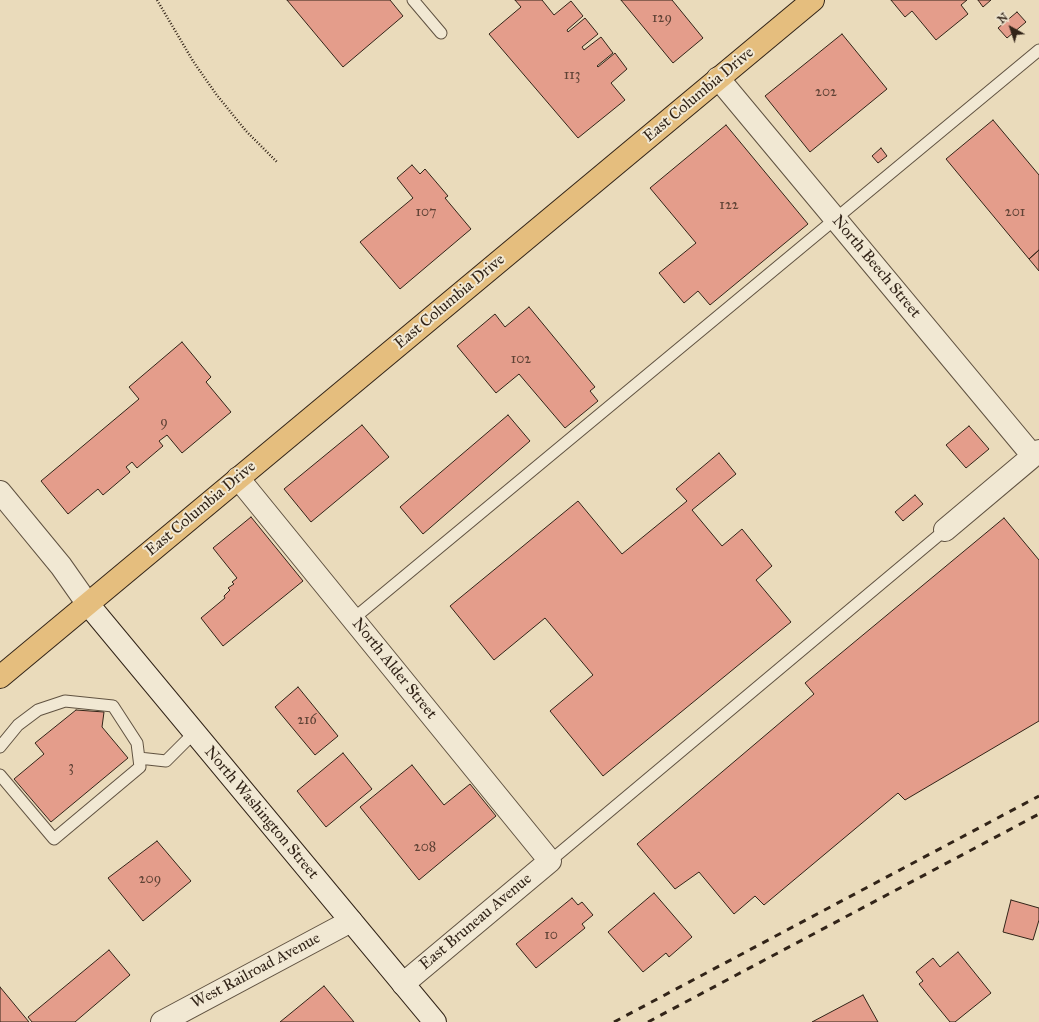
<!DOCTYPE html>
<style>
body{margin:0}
#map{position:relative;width:1039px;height:1022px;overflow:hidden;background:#eadbbb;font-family:"IM FELL Great Primer",serif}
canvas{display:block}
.north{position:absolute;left:991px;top:8px;width:40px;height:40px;-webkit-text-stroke:3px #f1e8d3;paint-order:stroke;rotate:320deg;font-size:11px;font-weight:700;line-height:16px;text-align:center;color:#322418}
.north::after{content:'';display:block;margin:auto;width:14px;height:18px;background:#322418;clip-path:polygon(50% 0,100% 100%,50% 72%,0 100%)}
</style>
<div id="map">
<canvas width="1039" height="1022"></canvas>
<div class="north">N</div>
</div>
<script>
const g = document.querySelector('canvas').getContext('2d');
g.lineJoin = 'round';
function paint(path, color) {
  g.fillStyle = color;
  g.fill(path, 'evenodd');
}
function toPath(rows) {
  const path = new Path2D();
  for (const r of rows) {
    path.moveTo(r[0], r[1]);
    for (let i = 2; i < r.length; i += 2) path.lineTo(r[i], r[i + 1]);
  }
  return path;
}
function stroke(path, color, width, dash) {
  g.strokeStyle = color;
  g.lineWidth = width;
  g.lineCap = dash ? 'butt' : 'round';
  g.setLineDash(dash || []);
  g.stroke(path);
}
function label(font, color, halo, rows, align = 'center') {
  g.font = font + ' "IM FELL Great Primer",serif';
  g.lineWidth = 4;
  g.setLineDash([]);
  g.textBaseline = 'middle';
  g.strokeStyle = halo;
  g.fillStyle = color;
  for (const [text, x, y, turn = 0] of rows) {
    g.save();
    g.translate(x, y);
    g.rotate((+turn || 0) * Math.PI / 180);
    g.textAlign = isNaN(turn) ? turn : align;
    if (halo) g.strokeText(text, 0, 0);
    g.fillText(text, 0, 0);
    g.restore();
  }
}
const building = toPath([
 [287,0,390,0,403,16,343,67,287,0],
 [515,0,542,0,554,15,571,1,583,16,567,30,568,32,585,18,598,34,582,47,584,50,601,37,613,53,597,66,598,67,615,53,627,69,611,83,625,100,578,138,489,34,521,7,515,0],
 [621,0,672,0,703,38,673,63,621,0],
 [891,0,967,0,961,5,968,14,936,40,912,11,905,17,891,0],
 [978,0,991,0,983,7,978,0],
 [1017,12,1026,22,1007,38,998,28,1017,12],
 [842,34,887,89,810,152,765,96,842,34],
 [993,120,1039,175,1039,250,1029,259,946,159,993,120],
 [726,125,808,224,710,305,698,291,684,303,659,273,696,243,650,188,726,125],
 [881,148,887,156,878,163,872,156,881,148],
 [412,165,420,174,425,169,448,196,445,198,471,229,400,289,360,242,413,198,397,178,412,165],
 [1039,250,1039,271,1029,259,1039,250],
 [529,307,595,387,590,391,598,401,565,428,519,374,496,393,457,346,495,314,505,327,529,307],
 [182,342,211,377,206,382,231,412,182,453,167,435,159,441,163,446,137,468,132,462,126,467,130,472,103,495,98,489,68,514,41,481,139,399,129,387,182,342],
 [508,415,530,441,423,534,400,507,508,415],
 [362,425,389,457,311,522,284,489,362,425],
 [969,426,989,449,966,468,946,445,969,426],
 [719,453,736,474,692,510,722,546,742,529,772,566,756,580,791,622,603,776,550,711,593,675,545,618,494,660,450,606,578,501,622,554,687,501,676,489,719,453],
 [915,495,923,504,903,521,895,512,915,495],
 [251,517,303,581,223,646,201,618,225,598,224,596,230,590,228,588,234,584,232,582,237,578,213,548,251,517],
 [1004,518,1039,560,1039,721,905,800,898,793,764,905,755,896,734,914,699,872,675,889,637,844,814,694,805,683,1004,518],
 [298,687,338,736,315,755,275,707,298,687],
 [76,710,104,712,102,727,128,758,51,822,14,779,44,754,35,743,76,710],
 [343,753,372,789,326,827,297,791,343,753],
 [412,765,444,805,470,784,496,816,419,880,360,807,412,765],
 [157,841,191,881,143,921,108,878,157,841],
 [654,893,692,937,669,957,666,953,643,972,608,932,654,893],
 [572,898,578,905,582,902,593,915,582,924,585,928,536,968,516,944,572,898],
 [1011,900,1039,908,1039,920,1033,940,1003,932,1011,900],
 [109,950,130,975,75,1022,32,1022,28,1017,109,950],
 [958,952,991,993,955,1022,950,1022,919,984,923,981,916,972,933,958,940,967,958,952],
 [324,986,354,1022,280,1022,324,986],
 [0,987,29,1022,0,1022,0,987],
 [863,995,878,1022,812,1022,863,995]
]);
const path = toPath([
 [157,0,193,61,216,94,246,131,278,163]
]);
const service = toPath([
 [413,0,441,33],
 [353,619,1039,50],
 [0,747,18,725,38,710,65,701,113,706,137,743,140,767,54,839,0,775],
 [139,758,166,761,194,733],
 [550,861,945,530]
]);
const minor = toPath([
 [718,78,1033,456],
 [238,478,550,861,403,984],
 [945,530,1039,451],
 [162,1022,351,921]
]);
const tertiary = toPath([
 [0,492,61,566,87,603]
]);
const secondary = toPath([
 [87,603,435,1022]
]);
const primary = toPath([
 [0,677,813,0]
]);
const rail = toPath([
 [614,1022,1039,796],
 [648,1022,1039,814]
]);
const numberNames = [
 ["129",662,19],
 ["113",572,76],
 ["202",826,93],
 ["122",729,206],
 ["107",426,213],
 ["201",1015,213],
 ["102",521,360],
 ["9",164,423],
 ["216",307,721],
 ["3",71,768],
 ["208",425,848],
 ["209",150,880],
 ["10",551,936]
];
const streetNames = [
 ["East Columbia Drive",699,95,-40],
 ["North Beech Street",876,267,50],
 ["East Columbia Drive",450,302,-40],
 ["East Columbia Drive",201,509,-40],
 ["North Alder Street",394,669,51],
 ["North Washington Street",261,813,50],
 ["East Bruneau Avenue",476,922,-40],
 ["West Railroad Avenue",256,971,-28]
];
paint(building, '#e49d8b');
stroke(building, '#322418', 1);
stroke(service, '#605241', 13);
stroke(minor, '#605241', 24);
stroke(tertiary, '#605241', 24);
stroke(secondary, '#322418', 24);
stroke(primary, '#322418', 24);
stroke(path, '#322418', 2.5, [1, 2]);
stroke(service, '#f1e8d3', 11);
stroke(minor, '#f1e8d3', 22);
stroke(tertiary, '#f1e8d3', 22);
stroke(secondary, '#f1e8d3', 22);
stroke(primary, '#e5be7e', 22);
stroke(rail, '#322418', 3, [7, 7]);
label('14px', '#5e4235', null, numberNames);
label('16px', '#322418', '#f1e8d3', streetNames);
</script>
